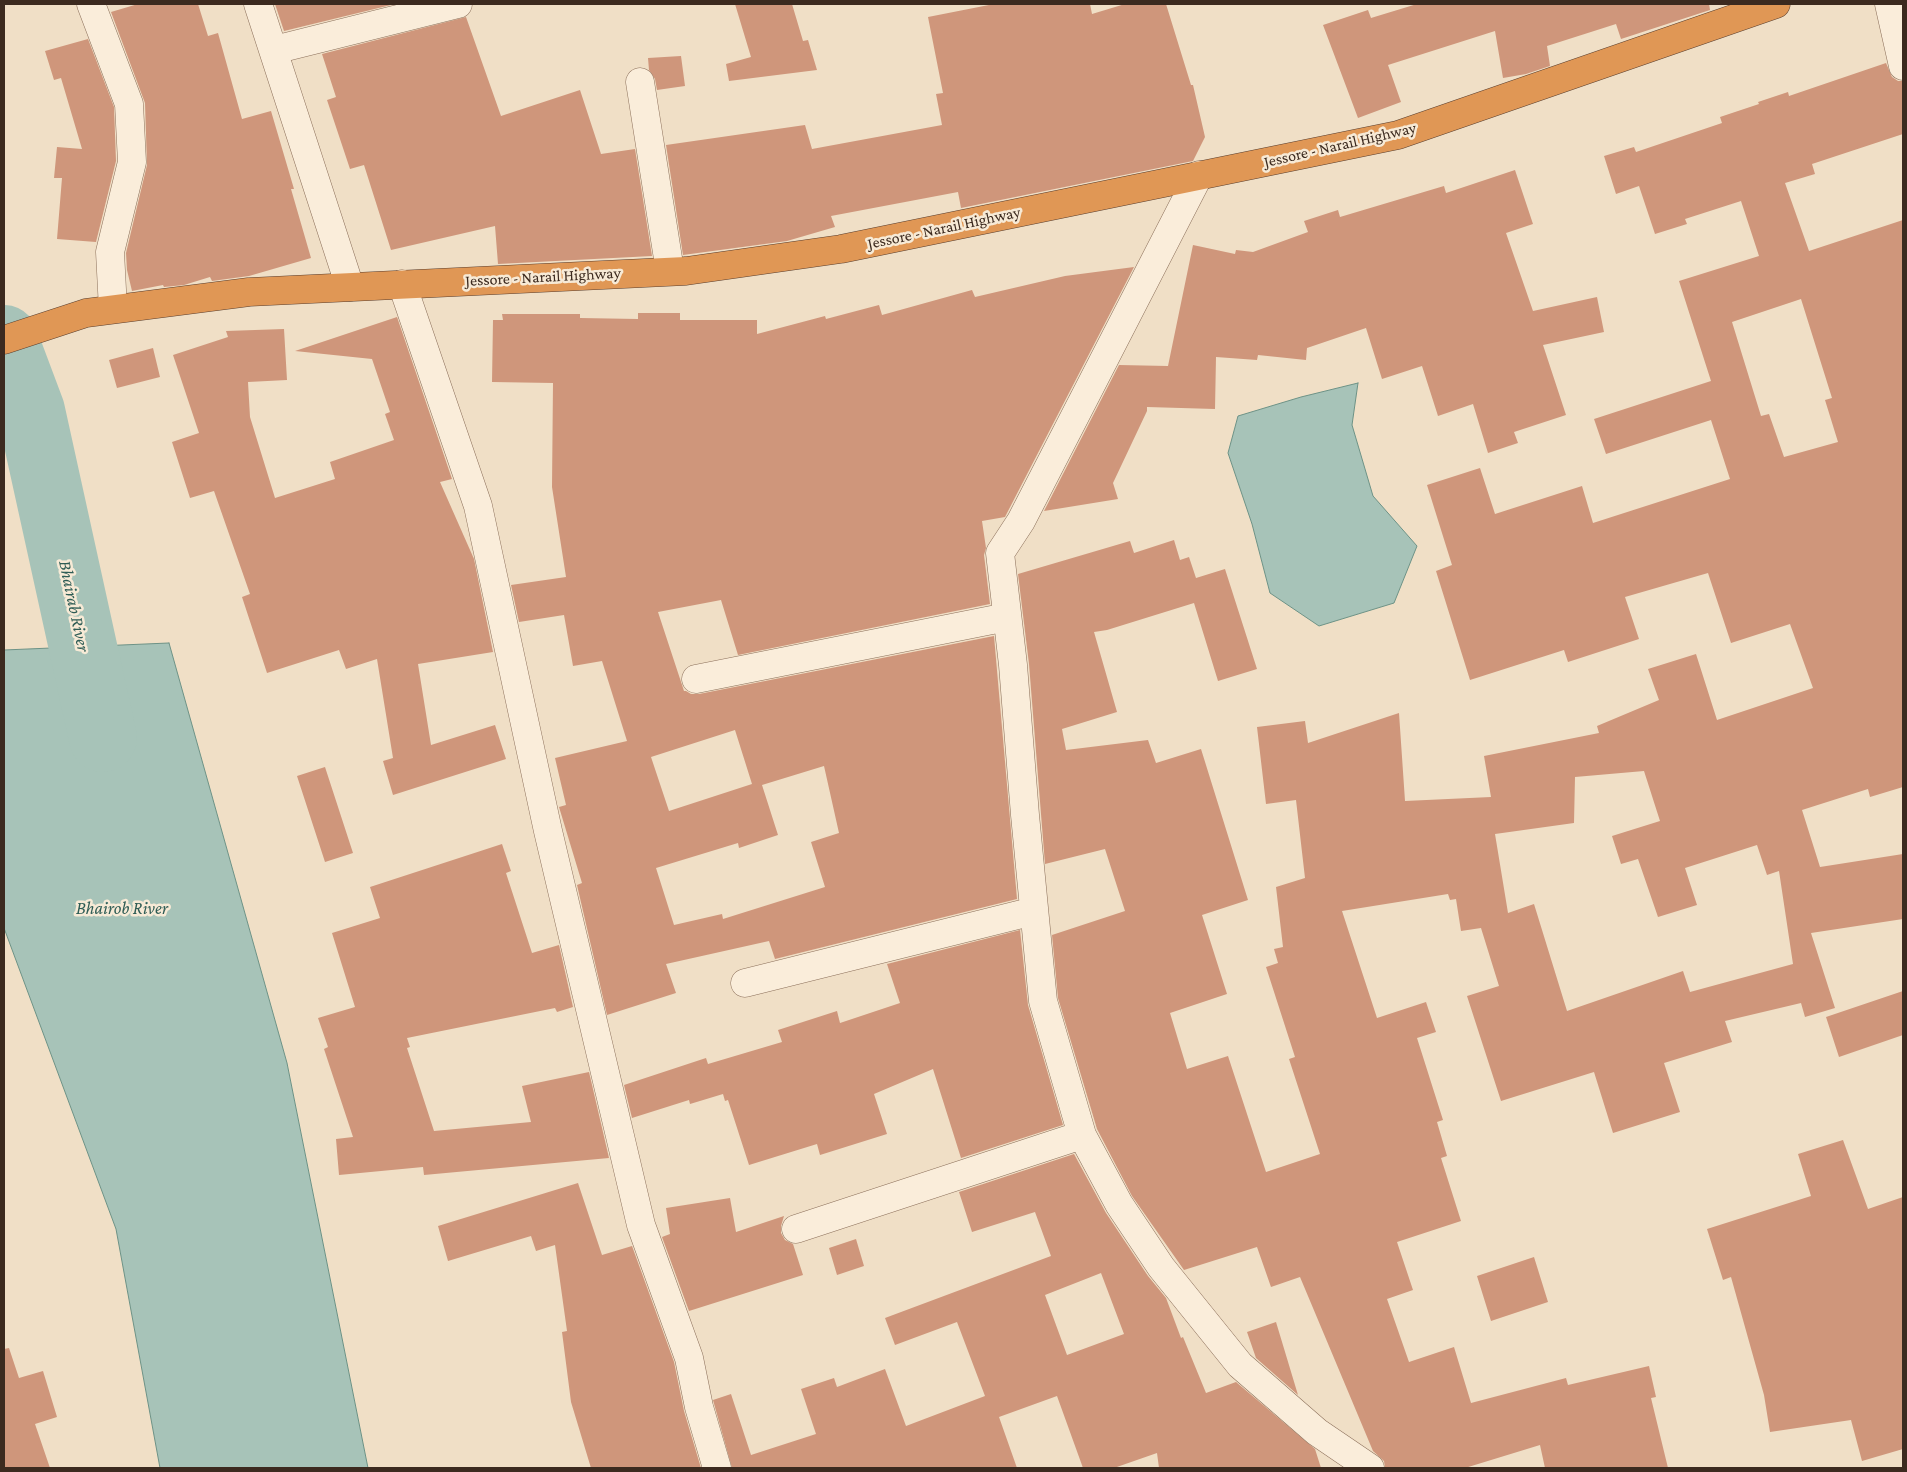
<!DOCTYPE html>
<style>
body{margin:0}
#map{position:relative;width:1907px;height:1472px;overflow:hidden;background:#f0dfc6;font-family:"Crimson Pro",serif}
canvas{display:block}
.frame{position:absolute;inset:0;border:5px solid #3c2a1f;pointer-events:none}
</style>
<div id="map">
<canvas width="1907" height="1472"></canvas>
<div class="frame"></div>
</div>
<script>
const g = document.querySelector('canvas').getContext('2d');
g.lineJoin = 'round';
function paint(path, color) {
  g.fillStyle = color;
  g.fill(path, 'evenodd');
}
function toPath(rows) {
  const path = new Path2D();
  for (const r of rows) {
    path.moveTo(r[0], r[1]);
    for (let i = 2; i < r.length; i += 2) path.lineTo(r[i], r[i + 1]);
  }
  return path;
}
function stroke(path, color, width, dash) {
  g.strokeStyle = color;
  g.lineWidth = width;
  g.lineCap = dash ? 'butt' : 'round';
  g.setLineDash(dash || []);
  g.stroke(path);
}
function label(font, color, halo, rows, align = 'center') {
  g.font = font + ' "Crimson Pro",serif';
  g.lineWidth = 5;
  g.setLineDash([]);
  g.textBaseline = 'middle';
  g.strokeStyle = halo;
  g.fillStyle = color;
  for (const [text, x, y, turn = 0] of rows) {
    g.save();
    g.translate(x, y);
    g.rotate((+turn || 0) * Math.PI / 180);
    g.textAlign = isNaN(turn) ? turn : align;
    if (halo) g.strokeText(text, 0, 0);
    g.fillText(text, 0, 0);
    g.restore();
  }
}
const water = toPath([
 [1358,383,1352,425,1373,496,1417,546,1394,603,1319,626,1270,593,1252,524,1228,453,1238,416,1301,397,1358,383],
 [169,643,287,1063,368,1468,160,1468,116,1229,4,928,4,650,169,643]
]);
const river = toPath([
 [4,339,31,411,103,738]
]);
const building = toPath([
 [138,4,198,4,208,36,218,33,242,119,271,111,294,189,291,189,311,258,249,276,212,281,210,277,184,285,164,287,163,285,132,291,127,270,126,253,147,165,145,103,111,12],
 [275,4,395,4,284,31],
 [735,4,792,4,803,41,808,40,817,70,729,81,726,64,751,57],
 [994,4,1090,4,1092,14,1125,4,1166,4,1191,85,1193,85,1205,137,1193,161,961,208,958,192,831,216,835,227,787,241,683,255,666,145,805,125,812,149,942,125,936,94,943,93,928,17],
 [1417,4,1709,4,1710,10,1621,39,1616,24,1547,46,1550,66,1526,74,1503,78,1495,31,1388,65,1401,102,1358,118,1323,25,1368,10,1371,18],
 [466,17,501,116,580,90,601,154,635,149,652,256,498,264,495,226,391,250,364,165,350,169,327,100,336,97,322,54],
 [88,39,114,107,116,161,96,242,57,239,62,178,54,178,57,147,82,149,61,78,54,80,45,51],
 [681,56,685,86,657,90,655,79,649,70,648,58],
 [1886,63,1892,77,1898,81,1903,81,1903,134,1812,164,1815,174,1785,183,1809,251,1903,220,1903,787,1870,797,1868,789,1802,810,1820,867,1903,854,1903,919,1811,933,1835,1008,1805,1017,1801,1003,1725,1021,1732,1042,1664,1063,1680,1112,1613,1133,1594,1072,1501,1101,1467,996,1499,986,1481,928,1461,931,1456,899,1450,900,1448,894,1342,911,1377,1018,1426,1002,1436,1032,1417,1038,1443,1120,1437,1122,1447,1156,1441,1158,1461,1221,1397,1242,1413,1290,1387,1299,1409,1362,1454,1347,1471,1403,1566,1378,1568,1385,1649,1366,1656,1397,1651,1398,1668,1468,1545,1468,1540,1445,1465,1468,1385,1468,1384,1461,1373,1451,1300,1277,1271,1287,1257,1247,1184,1270,1132,1196,1097,1129,1058,998,1052,935,1125,911,1105,849,1045,864,1029,664,1018,574,1130,541,1134,553,1174,540,1180,560,1189,557,1196,578,1225,569,1257,669,1218,681,1194,603,1107,630,1094,632,1117,712,1062,729,1066,750,1148,740,1156,763,1201,749,1248,900,1202,915,1227,994,1170,1013,1187,1069,1228,1056,1266,1172,1320,1154,1289,1059,1295,1057,1266,967,1278,963,1274,949,1283,947,1276,887,1305,878,1296,800,1266,804,1257,727,1305,721,1308,743,1399,713,1405,801,1491,797,1484,756,1599,733,1597,726,1659,700,1648,669,1696,654,1717,720,1813,688,1790,624,1731,643,1708,573,1625,597,1639,639,1568,662,1564,650,1470,680,1436,571,1452,565,1427,485,1480,468,1495,514,1582,486,1593,523,1730,479,1711,420,1606,454,1594,419,1711,381,1679,281,1759,256,1741,201,1685,219,1687,224,1655,234,1639,186,1616,194,1604,156,1634,147,1636,152,1722,123,1720,117,1759,104,1758,102,1788,92,1789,96],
 [1801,299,1832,398,1825,400,1838,442,1784,457,1769,414,1761,416,1732,322],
 [1644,771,1660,821,1612,836,1621,864,1638,859,1658,917,1697,905,1685,868,1757,845,1767,875,1779,871,1793,964,1690,992,1683,971,1567,1011,1534,904,1508,913,1495,834,1574,823,1575,777],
 [1515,170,1533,224,1506,233,1533,311,1597,297,1604,332,1543,345,1566,415,1514,432,1518,443,1488,453,1473,404,1438,416,1422,366,1382,379,1366,328,1307,348,1306,360,1258,355,1257,360,1216,357,1215,409,1147,407,1147,411,1113,483,1118,499,1044,511,1119,365,1168,366,1193,245,1235,254,1236,250,1253,252,1308,232,1304,221,1338,210,1340,217,1444,186,1446,193],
 [1134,267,1007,513,1005,517,982,521,986,548,984,555,990,604,738,655,721,600,658,612,684,691,686,691,691,694,699,694,994,636,1017,899,775,959,769,941,666,964,676,993,607,1015,577,885,582,883,559,807,566,805,555,758,627,741,602,661,573,666,564,615,519,622,511,585,566,577,552,487,553,383,492,382,493,320,503,320,502,314,580,314,580,318,638,319,638,313,680,313,680,320,757,320,757,334,825,316,826,319,879,305,882,315,972,290,975,297,1065,276],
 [735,730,752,784,669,811,651,757],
 [824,766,839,833,811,842,825,887,723,919,722,914,674,925,656,868,738,843,739,848,778,835,762,785],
 [397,317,452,479,440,482,474,559,493,652,418,664,431,745,495,725,506,759,393,795,383,761,393,758,377,659,346,669,339,650,267,673,242,597,250,594,214,491,190,498,172,442,199,433,173,355,228,337,226,331,284,329,287,380,248,382,250,417,275,498,335,479,330,462,394,440,385,414,390,412,372,359,295,351],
 [153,348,160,377,117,388,109,360],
 [325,767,353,853,325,862,297,776],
 [502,844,511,871,506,873,532,953,559,945,573,1007,557,1012,555,1008,407,1038,410,1047,407,1048,434,1131,531,1122,522,1086,589,1072,609,1158,424,1175,423,1167,339,1175,336,1139,353,1137,324,1049,328,1047,318,1018,355,1007,332,933,380,918,370,887],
 [1020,930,1028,1005,1063,1125,961,1158,933,1069,874,1094,887,1134,820,1155,817,1144,749,1165,728,1100,725,1101,723,1094,690,1104,689,1100,632,1118,624,1085,706,1058,708,1064,782,1042,778,1030,837,1011,840,1023,900,1003,887,964],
 [1903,991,1903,1035,1839,1057,1826,1017],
 [1843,1140,1868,1209,1903,1197,1903,1449,1862,1461,1851,1420,1770,1432,1764,1395,1731,1277,1723,1280,1707,1229,1811,1196,1798,1154],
 [1074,1154,1106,1213,1148,1276,1166,1298,1181,1338,1183,1337,1206,1393,1236,1382,1315,1449,1321,1468,1159,1468,1157,1453,1114,1468,1083,1468,1057,1396,999,1417,1017,1468,732,1468,713,1400,731,1394,751,1455,816,1434,801,1389,834,1378,837,1387,885,1369,906,1426,985,1396,957,1322,895,1345,885,1318,1051,1256,1035,1212,972,1232,959,1192],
 [1101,1273,1124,1334,1067,1355,1045,1295],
 [578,1183,602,1255,632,1246,674,1362,684,1411,701,1468,591,1468,571,1402,562,1332,567,1331,555,1245,536,1251,531,1236,448,1261,438,1226],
 [730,1198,736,1232,784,1216,781,1226,781,1233,785,1240,793,1244,803,1275,689,1311,662,1237,670,1234,666,1208],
 [856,1239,864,1266,837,1275,829,1248],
 [1534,1257,1548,1302,1491,1321,1477,1276],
 [1276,1322,1298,1395,1256,1358,1247,1332],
 [9,1348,19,1378,43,1371,57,1417,35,1424,50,1468,4,1468,4,1349]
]);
const minor = toPath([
 [91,4,129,104,132,162,110,252,113,309],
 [258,4,350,287],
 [1889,4,1903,66],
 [274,50,458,4],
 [640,82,670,271],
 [1199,175,1021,521,1000,553,1013,665,1025,815,1043,1001,1082,1135,1119,1204,1161,1267,1240,1365,1317,1432,1370,1468],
 [402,284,478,506,548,831,641,1225,689,1358,699,1407,717,1468],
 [696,679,1007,617],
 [745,983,1034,911],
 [796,1229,1082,1135]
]);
const highway = toPath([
 [4,340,86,313,249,292,686,271,841,249,1398,135,1776,4]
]);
const streetNames = [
 ["Jessore - Narail Highway",1340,145,-13],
 ["Jessore - Narail Highway",944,228,-12],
 ["Jessore - Narail Highway",543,277,-3]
];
const waterNames = [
 ["Bhairab River",74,606,78],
 ["Bhairob River",122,908]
];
paint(water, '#a7c3b8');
stroke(water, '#6d9286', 1);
stroke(river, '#a7c3b8', 68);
paint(building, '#cf967b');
stroke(minor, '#8c705b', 29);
stroke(highway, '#5a3f2f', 29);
stroke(minor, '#faedda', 28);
stroke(highway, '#e09755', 28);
label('16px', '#3c2a1f', '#f7ead6', streetNames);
label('italic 18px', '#2e5c55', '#f7ead6', waterNames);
</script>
